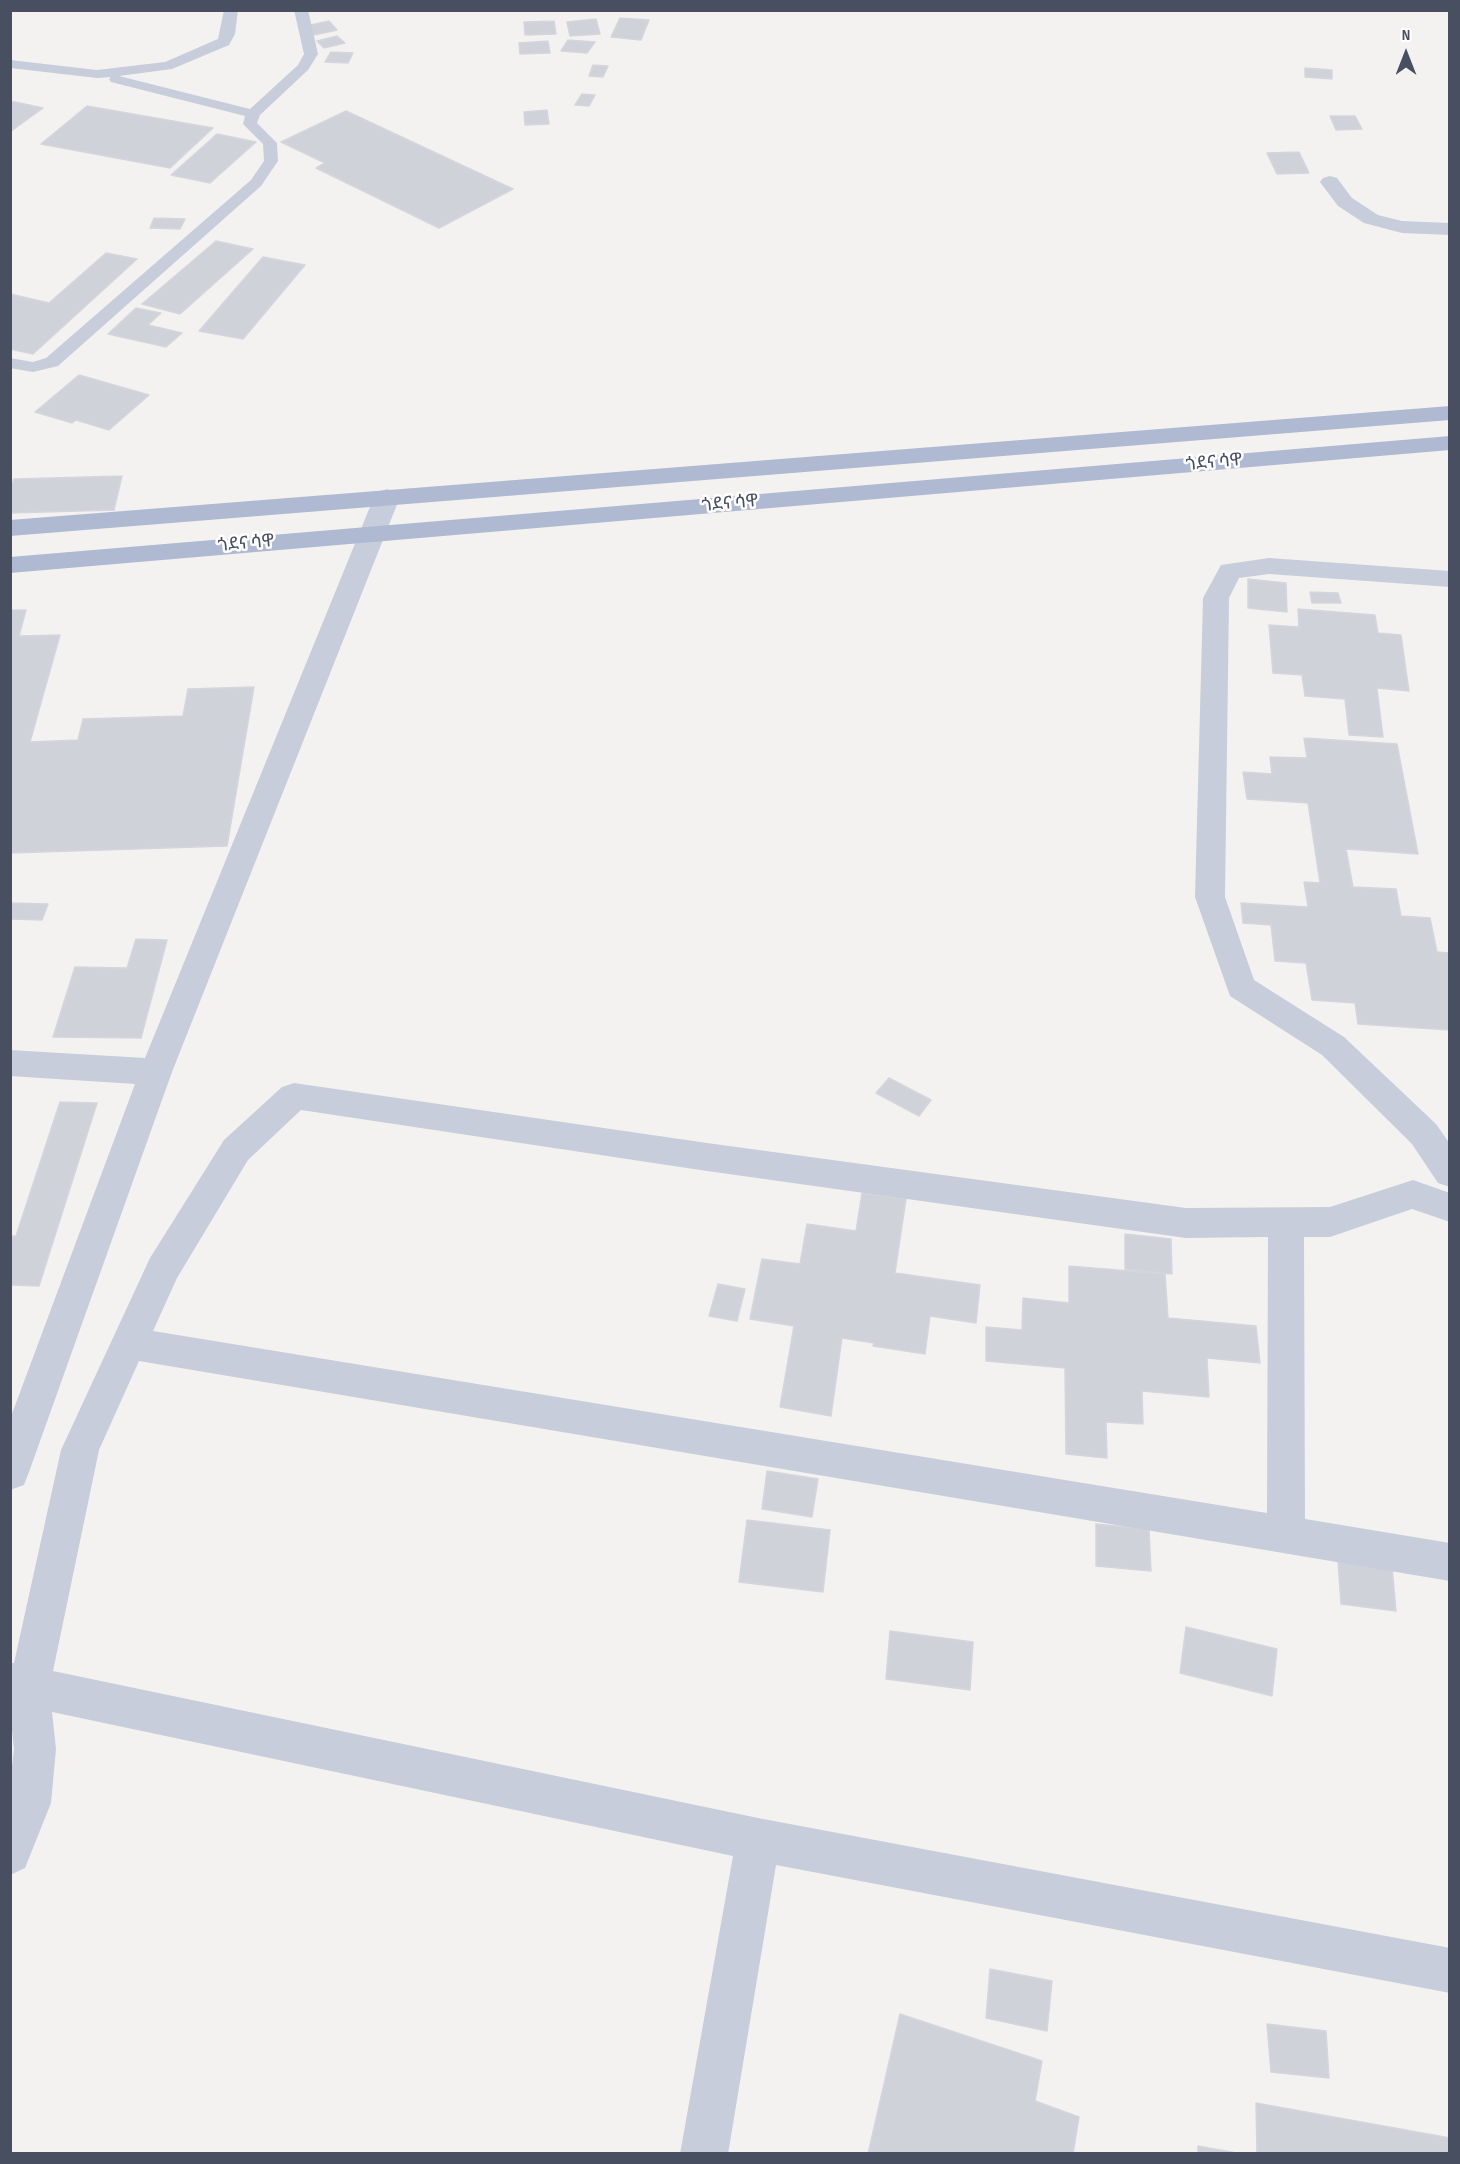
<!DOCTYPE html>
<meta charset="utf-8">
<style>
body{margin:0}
#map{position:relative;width:1460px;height:2164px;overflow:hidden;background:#f4f2f1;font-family:"Sofia Sans Condensed",sans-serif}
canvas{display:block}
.frame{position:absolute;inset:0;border:12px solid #474f61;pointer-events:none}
.north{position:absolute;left:1376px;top:24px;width:60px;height:60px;-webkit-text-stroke:4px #fff;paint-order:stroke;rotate:0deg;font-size:16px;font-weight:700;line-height:24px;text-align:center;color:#474f61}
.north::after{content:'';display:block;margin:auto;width:21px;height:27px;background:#474f61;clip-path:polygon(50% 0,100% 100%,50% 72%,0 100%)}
</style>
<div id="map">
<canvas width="1460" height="2164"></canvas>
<div class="frame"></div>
<div class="north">N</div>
</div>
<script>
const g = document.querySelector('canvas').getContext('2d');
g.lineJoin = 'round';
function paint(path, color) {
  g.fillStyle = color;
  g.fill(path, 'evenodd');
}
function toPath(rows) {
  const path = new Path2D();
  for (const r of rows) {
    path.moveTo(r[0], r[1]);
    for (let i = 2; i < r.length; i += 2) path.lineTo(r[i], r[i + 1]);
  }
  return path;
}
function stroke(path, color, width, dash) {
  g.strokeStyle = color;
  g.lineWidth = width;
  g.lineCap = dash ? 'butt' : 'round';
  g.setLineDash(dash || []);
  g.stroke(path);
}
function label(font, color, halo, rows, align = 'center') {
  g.font = font + ' "Sofia Sans Condensed","Noto Sans Ethiopic",sans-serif';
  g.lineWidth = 5;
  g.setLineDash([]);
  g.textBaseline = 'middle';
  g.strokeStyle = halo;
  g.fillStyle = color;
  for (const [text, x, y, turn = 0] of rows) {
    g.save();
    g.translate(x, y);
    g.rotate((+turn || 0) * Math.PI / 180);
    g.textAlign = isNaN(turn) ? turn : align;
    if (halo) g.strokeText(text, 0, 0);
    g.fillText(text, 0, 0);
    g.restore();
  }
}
const building = toPath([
 [620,18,649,20,641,40,611,37,620,18],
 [596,19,600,34,570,36,567,22,596,19],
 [329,21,337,30,314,35,306,26,329,21],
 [554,21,556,34,525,35,524,22,554,21],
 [337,36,345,43,324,48,317,41,337,36],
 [568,40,595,42,587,53,561,51,568,40],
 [548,41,550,53,520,54,519,43,548,41],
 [331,52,353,53,348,63,325,62,331,52],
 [593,65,608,66,603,77,589,76,593,65],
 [1305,68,1332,70,1332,79,1305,77,1305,68],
 [582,94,595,95,589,106,575,105,582,94],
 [10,101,43,108,10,132,10,101],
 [87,106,213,128,170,168,41,144,87,106],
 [547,110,549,124,525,125,524,112,547,110],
 [346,111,513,189,439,228,316,168,325,163,281,142,346,111],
 [1330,116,1355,116,1362,129,1336,130,1330,116],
 [217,134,256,142,210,183,171,175,217,134],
 [1299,152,1309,173,1277,174,1267,153,1299,152],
 [154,218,185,219,180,229,150,228,154,218],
 [216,241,253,249,180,314,142,304,216,241],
 [106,253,137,259,33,354,10,349,10,294,49,303,106,253],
 [263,257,305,265,243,339,199,331,263,257],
 [136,308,161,313,148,325,182,333,166,347,108,334,136,308],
 [79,375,149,395,109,430,76,420,72,423,35,412,79,375],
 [122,476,114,510,10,513,10,490,14,479,122,476],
 [1248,579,1286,583,1287,612,1248,608,1248,579],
 [1310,592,1338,593,1341,603,1312,603,1310,592],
 [1298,609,1375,615,1378,633,1401,635,1409,691,1377,688,1383,737,1349,735,1345,699,1305,696,1302,675,1273,673,1269,625,1299,627,1298,609],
 [10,610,26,610,19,636,60,635,30,742,78,740,83,719,183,716,188,689,254,687,227,846,10,853,10,610],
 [1304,738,1397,744,1418,854,1346,849,1353,887,1396,889,1401,916,1430,918,1437,952,1450,953,1450,1030,1358,1024,1355,1003,1312,1000,1306,963,1275,961,1271,925,1243,923,1241,903,1308,907,1304,882,1320,883,1308,803,1247,799,1243,772,1272,774,1270,757,1307,758,1304,738],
 [10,903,48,904,42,920,10,919,10,903],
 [136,939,167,940,141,1038,53,1037,75,967,127,968,136,939],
 [889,1078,931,1100,919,1116,876,1093,889,1078],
 [60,1102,97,1103,39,1286,10,1285,10,1236,16,1236,60,1102],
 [862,1193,906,1199,895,1273,980,1285,976,1323,930,1316,925,1354,873,1346,874,1343,842,1338,831,1416,780,1407,794,1326,750,1319,762,1259,800,1264,807,1224,856,1231,862,1193],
 [1125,1234,1171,1239,1172,1274,1125,1269,1125,1234],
 [1069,1266,1165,1274,1168,1318,1256,1326,1260,1363,1207,1358,1209,1397,1142,1391,1143,1424,1106,1422,1107,1458,1066,1454,1065,1368,986,1361,986,1327,1022,1330,1023,1298,1069,1303,1069,1266],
 [718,1284,745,1289,737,1321,709,1316,718,1284],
 [767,1471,818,1479,812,1517,762,1509,767,1471],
 [747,1520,830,1530,823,1592,739,1582,747,1520],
 [1096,1524,1149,1529,1151,1571,1096,1566,1096,1524],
 [1338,1561,1392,1567,1396,1611,1341,1604,1338,1561],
 [1186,1627,1277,1649,1272,1696,1180,1673,1186,1627],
 [890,1631,973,1642,970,1690,886,1679,890,1631],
 [990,1969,1052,1981,1047,2031,986,2018,990,1969],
 [900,2014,1042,2061,1035,2101,1079,2117,1073,2154,868,2154,900,2014],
 [1267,2024,1326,2031,1329,2078,1271,2072,1267,2024],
 [1256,2103,1450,2138,1450,2154,1257,2154,1256,2103],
 [1198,2146,1242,2154,1198,2154,1198,2146]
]);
const service = toPath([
 [224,10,238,10,235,34,229,45,172,69,119,76,250,109,298,65,304,54,294,10,308,10,318,54,308,70,260,115,257,123,277,143,278,161,261,186,58,366,33,372,10,368,10,358,33,362,46,358,251,180,264,161,263,144,243,124,245,116,111,82,109,79,111,77,97,78,10,68,10,60,97,70,165,62,218,39,224,10]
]);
const minor = toPath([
 [1330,176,1337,178,1352,198,1378,215,1402,221,1450,223,1450,235,1402,233,1364,223,1338,206,1320,182,1323,178,1330,176],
 [387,489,396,492,400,497,172,1072,29,1472,24,1485,10,1490,10,1419,135,1084,10,1076,10,1050,145,1058,374,497,378,492,387,489],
 [1269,558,1450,571,1450,587,1269,574,1239,578,1229,598,1225,897,1254,980,1344,1037,1436,1124,1450,1144,1450,1187,1438,1183,1412,1144,1322,1055,1230,996,1195,897,1203,598,1221,565,1269,558],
 [294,1083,707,1143,1186,1208,1330,1207,1413,1180,1450,1193,1450,1222,1412,1209,1330,1237,1304,1237,1305,1519,1450,1543,1450,1581,139,1361,99,1450,53,1671,758,1818,1450,1948,1450,1993,776,1865,728,2154,680,2154,733,1856,52,1712,56,1749,51,1803,25,1868,10,1875,10,1784,14,1749,10,1711,10,1663,14,1663,61,1450,150,1258,224,1140,282,1087,294,1083],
 [301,1110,707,1171,1186,1238,1268,1237,1267,1513,153,1331,177,1278,248,1160,301,1110]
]);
const primary = toPath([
 [1450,406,1450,420,10,536,10,520,1450,406],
 [1450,436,1450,450,10,573,10,557,1450,436]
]);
const farStreetnames = [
 ["ጎደና ሳዋ",1214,463,-5],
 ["ጎደና ሳዋ",730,504,-5],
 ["ጎደና ሳዋ",246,544,-5]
];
paint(building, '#d0d2d9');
stroke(building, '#d5d6dd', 1.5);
paint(service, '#c7cdda');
paint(minor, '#c7cdda');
paint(primary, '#afb9d2');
label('18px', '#474f61', '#fff', farStreetnames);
</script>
